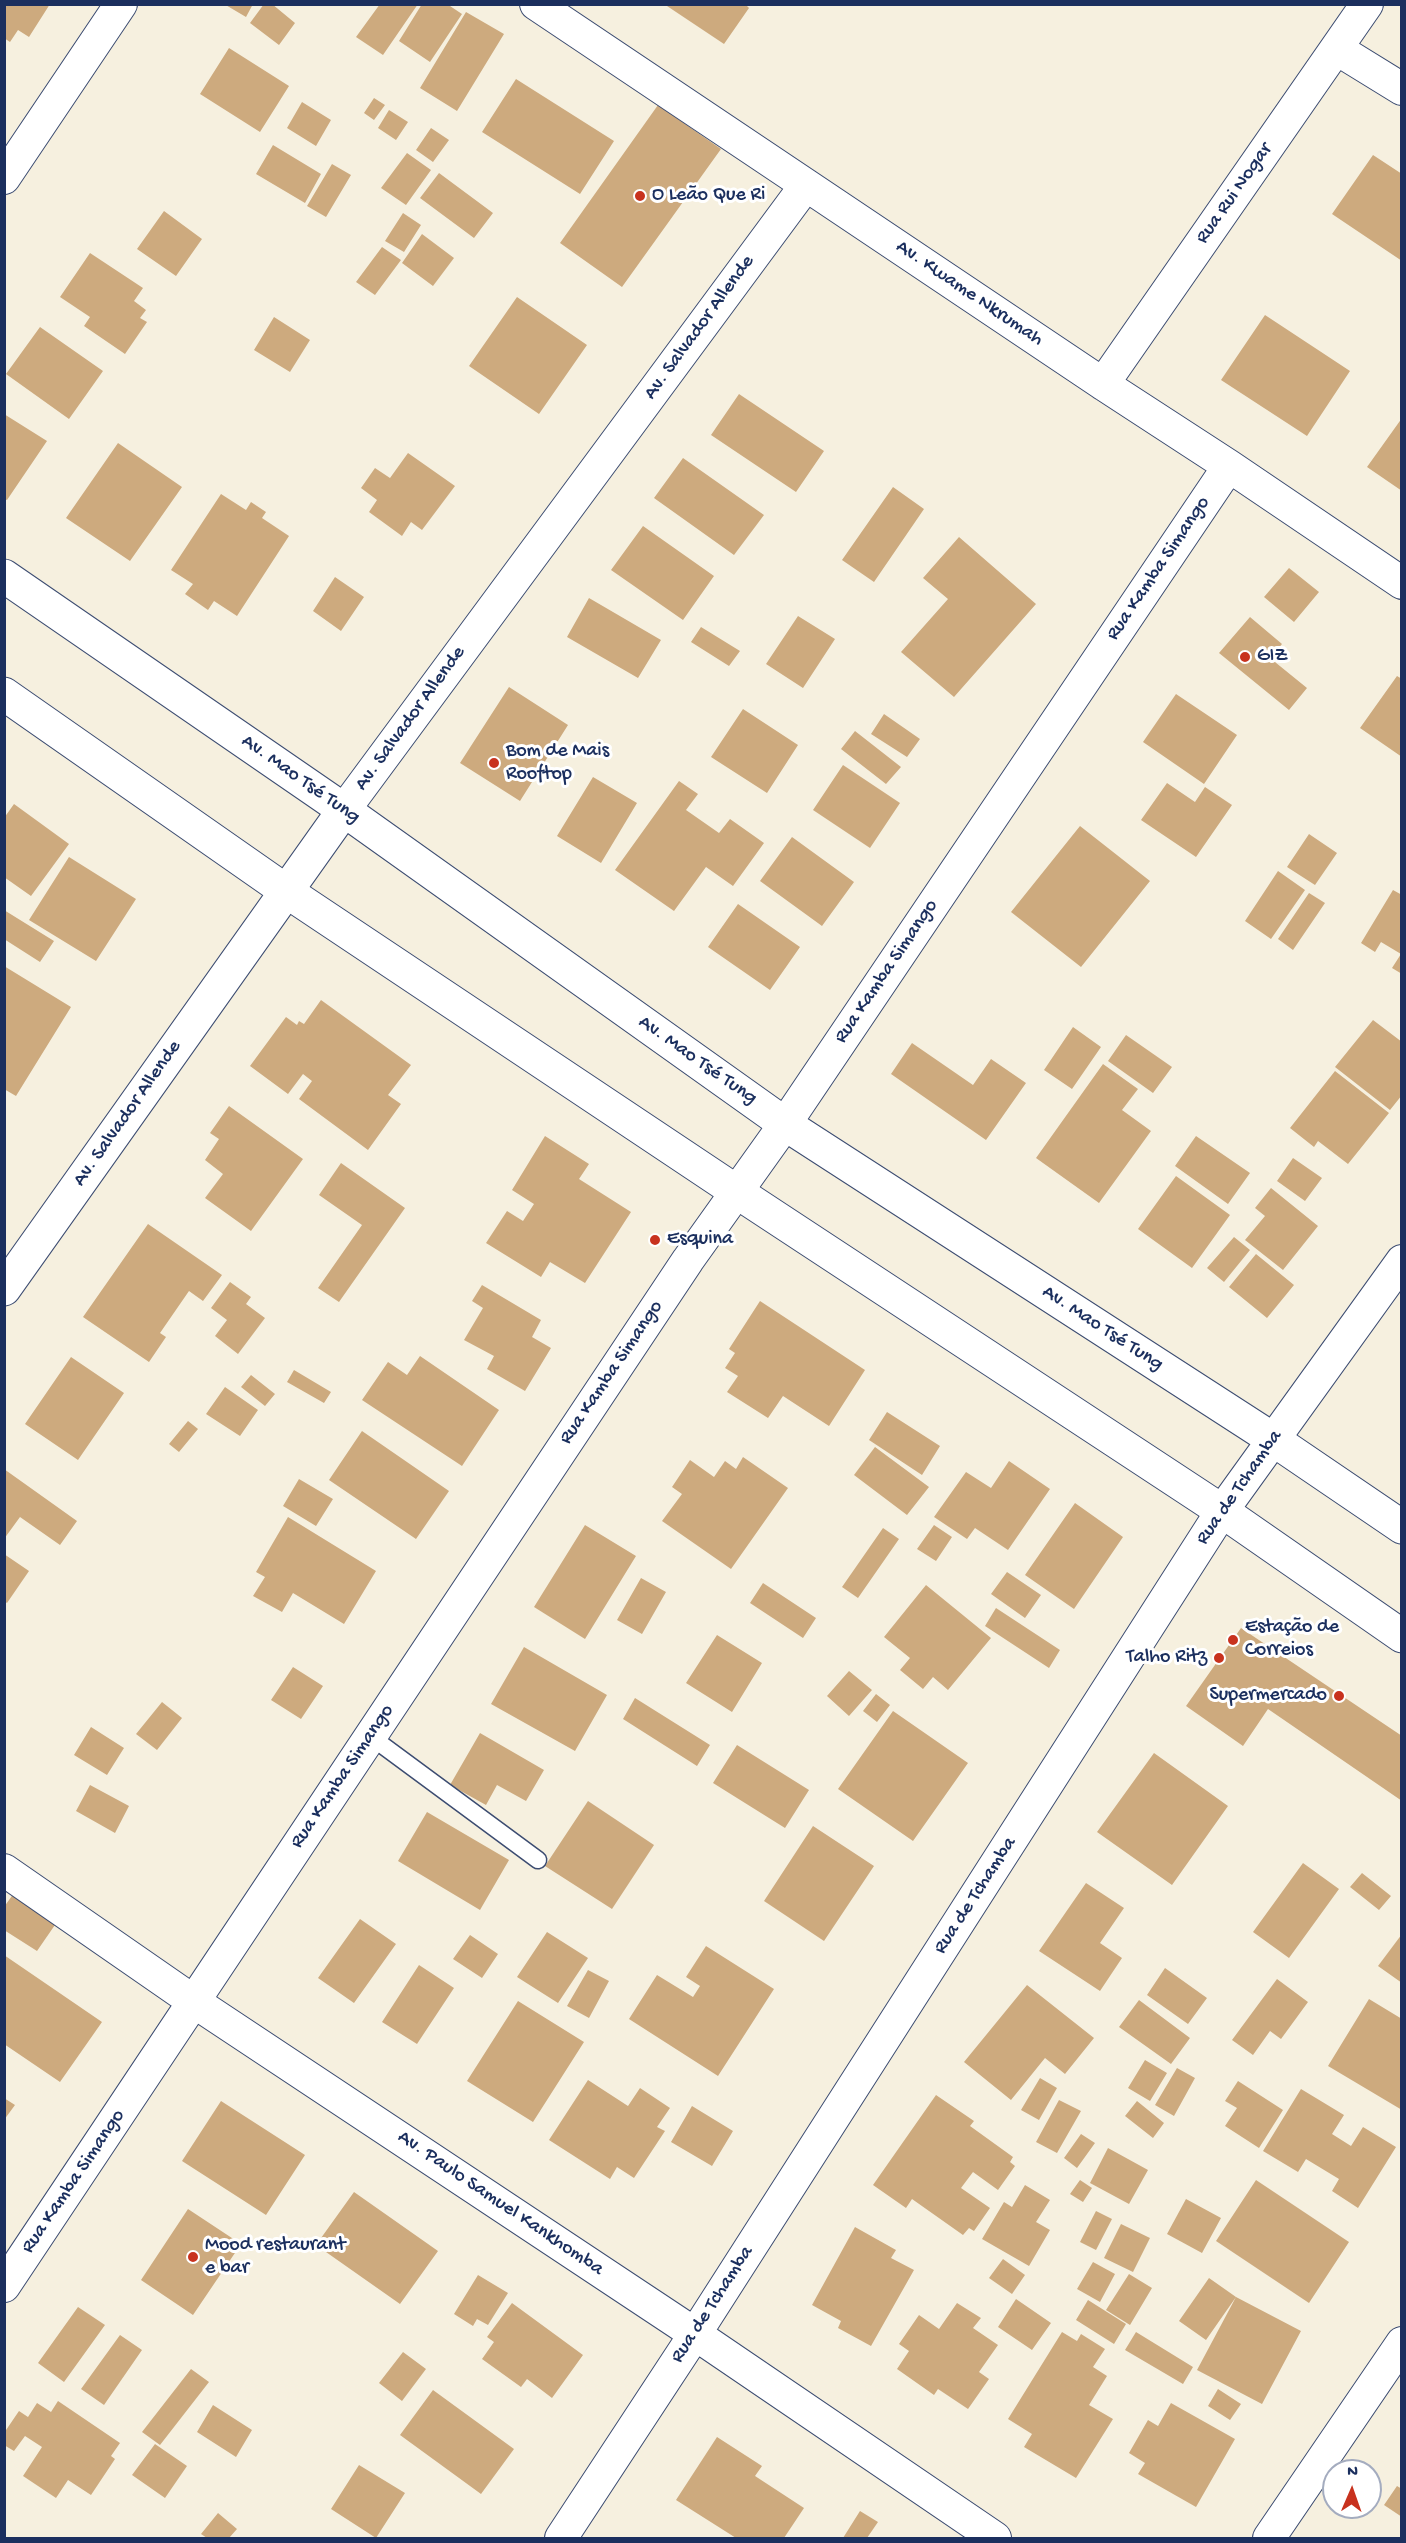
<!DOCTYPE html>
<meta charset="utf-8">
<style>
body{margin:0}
#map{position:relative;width:1406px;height:2543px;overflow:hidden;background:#f6f0df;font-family:"Gochi Hand",sans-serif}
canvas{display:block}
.frame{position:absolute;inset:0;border:6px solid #1b2f5e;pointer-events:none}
.north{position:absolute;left:1322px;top:2459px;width:60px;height:60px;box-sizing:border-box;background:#fff;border:2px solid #a4acbf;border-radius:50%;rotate:2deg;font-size:16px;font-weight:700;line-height:24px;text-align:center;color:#1b2f5e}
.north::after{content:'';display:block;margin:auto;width:21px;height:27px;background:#c8321e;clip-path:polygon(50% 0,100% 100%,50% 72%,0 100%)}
</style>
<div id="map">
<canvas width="1406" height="2543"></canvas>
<div class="frame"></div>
<div class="north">N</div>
</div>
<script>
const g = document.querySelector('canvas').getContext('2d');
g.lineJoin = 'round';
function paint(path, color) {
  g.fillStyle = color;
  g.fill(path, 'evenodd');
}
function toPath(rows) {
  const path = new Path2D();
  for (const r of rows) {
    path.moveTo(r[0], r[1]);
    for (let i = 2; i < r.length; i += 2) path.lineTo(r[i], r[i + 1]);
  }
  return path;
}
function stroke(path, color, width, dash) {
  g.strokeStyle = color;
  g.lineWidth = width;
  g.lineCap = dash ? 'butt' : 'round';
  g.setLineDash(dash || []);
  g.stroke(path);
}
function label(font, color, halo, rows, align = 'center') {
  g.font = font + ' "Gochi Hand",sans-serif';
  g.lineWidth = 6;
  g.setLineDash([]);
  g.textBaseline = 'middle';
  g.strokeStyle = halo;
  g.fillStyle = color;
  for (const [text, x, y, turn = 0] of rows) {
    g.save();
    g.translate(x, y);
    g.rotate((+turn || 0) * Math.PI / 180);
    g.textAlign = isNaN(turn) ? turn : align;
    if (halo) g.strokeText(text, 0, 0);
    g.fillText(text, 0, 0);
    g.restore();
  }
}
const building = toPath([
 [4,4,50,4,29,37,18,30,10,42,4,38],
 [224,4,253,4,246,17],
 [264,4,272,4,295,23,279,45,250,23],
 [380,4,418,4,383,55,356,37],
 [422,4,447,4,462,14,430,62,399,41],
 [664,4,745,4,749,8,724,44],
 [466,12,504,34,457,111,420,88],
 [229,48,289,86,260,132,200,94],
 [516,79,614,141,580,194,482,132],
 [374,98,385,105,374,120,364,113],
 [302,102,331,120,316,146,287,128],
 [658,105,721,149,622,287,560,243],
 [389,110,408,122,396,140,378,128],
 [431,128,449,140,433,162,416,150],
 [273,145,321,174,305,203,256,174],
 [407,153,431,170,406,205,381,188],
 [1373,155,1402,174,1402,261,1332,214],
 [332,164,351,175,326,217,307,206],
 [439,173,493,213,474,238,420,198],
 [164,211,202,239,176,276,137,249],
 [403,213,421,225,404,252,385,241],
 [422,234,454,258,433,286,402,263],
 [382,247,401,260,375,295,356,282],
 [90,253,143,288,134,301,146,310,140,318,147,322,125,354,84,326,90,317,60,297],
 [517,297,587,345,539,414,469,366],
 [1265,315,1350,371,1307,436,1221,380],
 [274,317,310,340,290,372,254,350],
 [40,327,103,371,69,419,6,374],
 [739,394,824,451,796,492,711,435],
 [4,414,47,441,7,500,4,499],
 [1402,418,1402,491,1367,467],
 [118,443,182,487,130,561,66,518],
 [408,453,455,486,422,530,411,522,402,536,369,512,377,500,361,488,375,468,390,478],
 [683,458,764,515,734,555,654,498],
 [893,487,924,509,874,582,842,560],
 [221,494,246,510,251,502,266,512,262,518,289,536,237,616,214,601,208,610,185,594,193,584,171,570],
 [643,526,714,576,683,620,611,570],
 [959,537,1036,604,954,697,901,652,948,599,923,578],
 [1289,568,1319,592,1294,622,1264,597],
 [335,577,364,597,341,631,313,611],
 [589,598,661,640,638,678,567,637],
 [798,616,835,639,803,688,766,664],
 [1250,617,1282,644,1270,658,1307,688,1289,710,1219,653],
 [701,627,740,651,729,666,691,642],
 [1397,676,1402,679,1402,757,1360,728],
 [509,687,568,725,520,801,460,763],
 [1176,694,1237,735,1204,784,1143,742],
 [743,709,798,745,767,793,711,757],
 [884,714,920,739,907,757,871,734],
 [855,731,901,767,886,784,841,749],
 [843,765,900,803,870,848,813,810],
 [593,777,637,803,601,863,557,836],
 [679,781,698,794,686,810,719,833,730,819,764,843,733,886,706,867,674,911,615,870],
 [1167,783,1195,802,1205,787,1232,805,1196,857,1141,820],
 [14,804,69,844,31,896,4,877,4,818],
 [1080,826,1150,881,1081,967,1011,912],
 [1309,834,1337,853,1315,885,1287,867],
 [792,837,854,882,822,926,760,881],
 [69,857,136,899,96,961,29,920],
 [1278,871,1305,890,1271,939,1245,921],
 [1393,890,1402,895,1402,974,1392,968,1401,954,1381,942,1375,952,1361,943],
 [1309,893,1325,903,1293,950,1278,939],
 [738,904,800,947,770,990,708,947],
 [4,910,54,941,40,962,4,939],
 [4,966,71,1007,16,1096,4,1089],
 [321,1000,411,1065,388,1095,401,1104,368,1150,299,1099,312,1081,303,1074,288,1094,250,1066,286,1017,297,1025,299,1021,304,1024],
 [1373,1020,1402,1042,1402,1095,1390,1110,1335,1067],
 [1073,1027,1101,1047,1072,1089,1044,1070],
 [1126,1035,1172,1067,1153,1093,1108,1061],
 [912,1043,973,1085,991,1059,1026,1083,986,1140,891,1074],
 [1103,1064,1138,1089,1122,1110,1151,1131,1099,1203,1036,1158],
 [1335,1071,1389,1113,1348,1164,1318,1141,1314,1147,1290,1128],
 [229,1106,303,1159,251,1231,205,1198,223,1174,205,1160,219,1139,210,1133],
 [545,1136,589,1164,579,1179,631,1212,585,1283,550,1262,541,1277,486,1243,507,1211,523,1221,534,1204,512,1190],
 [1196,1136,1250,1173,1228,1204,1175,1166],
 [1293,1158,1322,1178,1305,1201,1277,1181],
 [341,1163,405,1208,339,1302,318,1288,362,1225,319,1195],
 [1176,1176,1230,1215,1192,1268,1138,1229],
 [1271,1188,1318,1226,1283,1270,1245,1240,1265,1216,1255,1208],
 [148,1224,222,1275,203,1301,189,1291,160,1333,166,1337,149,1362,83,1317],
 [1234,1237,1250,1250,1224,1282,1207,1268],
 [1256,1254,1294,1285,1267,1318,1229,1287],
 [230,1282,251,1297,246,1304,265,1318,238,1354,215,1336,227,1320,211,1308],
 [482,1285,541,1320,532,1337,551,1348,525,1391,487,1369,494,1356,464,1340,483,1308,472,1301],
 [760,1301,865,1370,829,1426,783,1396,768,1418,727,1392,738,1376,725,1368,735,1353,729,1349],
 [420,1356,499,1410,462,1466,362,1400,388,1362,407,1375],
 [71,1357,124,1393,78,1460,25,1424],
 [294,1370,331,1392,324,1403,287,1382],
 [251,1375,275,1394,265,1406,241,1387],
 [225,1387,258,1410,240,1436,206,1414],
 [887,1412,940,1446,922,1475,869,1440],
 [188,1421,198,1429,179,1452,169,1444],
 [362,1431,449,1491,416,1539,329,1480],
 [875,1447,929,1487,907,1515,854,1475],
 [743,1457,788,1488,731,1569,662,1521,682,1494,672,1487,690,1460,714,1477,725,1461,736,1469],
 [1009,1461,1050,1489,1008,1550,975,1528,967,1539,934,1517,966,1472,991,1488],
 [4,1469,77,1521,60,1545,20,1517,4,1539],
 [299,1479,333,1499,316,1526,283,1506],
 [1075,1503,1123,1537,1074,1609,1025,1575],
 [288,1517,376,1571,344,1624,293,1593,282,1612,253,1596,265,1577,256,1572],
 [585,1525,636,1556,585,1639,534,1607],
 [934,1525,952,1537,936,1561,917,1549],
 [883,1528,899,1539,858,1598,842,1587],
 [4,1554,29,1571,7,1603,4,1601],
 [1007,1572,1041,1595,1025,1618,991,1594],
 [641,1578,666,1592,642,1634,617,1620],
 [763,1583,816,1618,803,1638,750,1603],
 [926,1585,991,1638,948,1690,933,1677,923,1689,900,1670,910,1658,884,1637],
 [996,1608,1060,1650,1049,1668,985,1626],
 [1241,1628,1402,1736,1402,1801,1268,1709,1243,1746,1186,1706],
 [717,1635,762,1663,732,1712,686,1683],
 [524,1647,607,1695,575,1751,491,1704],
 [293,1667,323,1686,301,1719,271,1700],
 [849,1671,872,1690,849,1716,827,1696],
 [876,1694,890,1705,877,1722,863,1711],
 [635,1698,710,1745,697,1766,623,1719],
 [162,1702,182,1718,157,1750,136,1734],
 [893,1711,968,1763,913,1841,838,1789],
 [91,1727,124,1748,107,1775,74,1755],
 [480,1733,544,1770,526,1801,497,1785,486,1805,450,1785],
 [737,1745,809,1790,785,1828,713,1783],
 [1154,1753,1228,1806,1172,1885,1097,1832],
 [90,1785,129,1806,115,1833,76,1811],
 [588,1801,654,1845,612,1909,545,1866],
 [427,1812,509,1860,480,1910,398,1861],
 [813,1826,874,1866,824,1941,764,1901],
 [1303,1863,1339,1889,1289,1958,1253,1932],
 [1362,1873,1391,1896,1379,1910,1350,1887],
 [1086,1883,1124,1908,1100,1943,1122,1958,1100,1991,1039,1951],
 [14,1893,57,1922,37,1951,4,1930,4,1907],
 [360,1919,396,1944,354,2003,318,1978],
 [547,1932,588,1958,558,2003,517,1977],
 [1402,1934,1402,1983,1378,1966],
 [470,1935,498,1954,482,1978,453,1959],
 [706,1946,774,1989,718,2076,629,2019,657,1975,693,1997,700,1986,686,1977],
 [4,1955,102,2022,60,2082,4,2044],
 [419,1965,454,1988,417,2044,382,2022],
 [1165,1968,1207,1998,1188,2024,1147,1995],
 [588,1970,609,1981,589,2018,567,2006],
 [1277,1979,1308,2002,1281,2039,1270,2031,1253,2055,1232,2040],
 [1027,1985,1094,2038,1065,2074,1045,2058,1011,2100,964,2062],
 [1369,1999,1402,2019,1402,2110,1328,2066],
 [1139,2000,1190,2038,1171,2064,1119,2027],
 [518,2001,584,2042,533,2122,467,2081],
 [1145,2060,1167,2073,1150,2101,1128,2088],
 [1177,2068,1195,2078,1174,2116,1155,2105],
 [1040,2078,1057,2088,1039,2120,1021,2110],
 [588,2080,628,2106,640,2088,670,2108,657,2127,665,2131,634,2178,617,2167,610,2179,549,2140],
 [1238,2081,1283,2110,1259,2148,1225,2126,1237,2108,1225,2101],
 [1301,2089,1344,2115,1332,2134,1351,2146,1363,2127,1396,2147,1358,2208,1332,2191,1339,2179,1306,2159,1298,2172,1263,2151],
 [936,2095,974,2121,970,2126,1013,2157,1010,2162,1015,2166,998,2190,973,2172,961,2188,990,2208,974,2231,969,2228,963,2235,912,2199,906,2208,873,2185],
 [4,2098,15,2105,4,2120],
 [1059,2100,1081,2111,1057,2153,1036,2142],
 [221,2101,305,2155,266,2215,182,2161],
 [1137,2101,1164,2123,1153,2138,1125,2116],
 [692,2106,733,2131,712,2166,671,2142],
 [1081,2134,1095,2143,1077,2168,1064,2158],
 [1108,2148,1148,2170,1129,2204,1090,2183],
 [1080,2180,1092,2188,1083,2202,1070,2194],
 [1256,2180,1349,2242,1309,2303,1216,2241],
 [1025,2185,1050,2200,1036,2222,1050,2230,1029,2266,982,2239,1004,2202,1012,2207],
 [354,2192,438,2251,400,2304,316,2245],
 [1186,2199,1221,2218,1202,2253,1167,2234],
 [188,2209,241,2244,193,2315,141,2280],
 [1096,2211,1112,2219,1096,2250,1080,2242],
 [1121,2224,1150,2238,1133,2272,1104,2258],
 [855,2227,896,2250,891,2258,914,2270,871,2346,838,2328,841,2321,812,2305],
 [1003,2259,1025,2275,1012,2294,989,2278],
 [1093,2262,1115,2274,1100,2302,1077,2289],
 [1129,2274,1152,2288,1130,2325,1106,2310],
 [478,2275,508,2293,488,2325,477,2319,473,2326,454,2314],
 [1209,2278,1236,2297,1206,2340,1179,2321],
 [1236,2297,1301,2331,1262,2404,1197,2370],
 [1016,2299,1051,2323,1032,2350,998,2327],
 [1088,2300,1126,2324,1114,2344,1076,2320],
 [512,2303,583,2355,552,2398,527,2379,521,2387,482,2359,494,2342,487,2337],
 [957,2303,981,2318,973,2328,998,2345,979,2372,989,2379,968,2409,938,2389,934,2395,897,2369,909,2351,899,2344,919,2315,939,2329],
 [78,2307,105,2325,64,2382,38,2363],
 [1062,2332,1077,2341,1081,2334,1105,2349,1093,2367,1107,2376,1089,2405,1113,2419,1076,2478,1024,2447,1032,2434,1008,2419],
 [1136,2332,1193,2367,1183,2384,1125,2350],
 [120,2335,142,2350,104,2405,81,2389],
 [403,2352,426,2369,402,2401,379,2383],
 [191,2369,209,2382,160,2445,142,2432],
 [1218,2389,1241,2404,1230,2420,1208,2406],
 [433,2390,514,2449,481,2494,400,2435],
 [58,2401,120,2443,111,2456,115,2459,91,2495,68,2480,56,2498,23,2476,42,2447,25,2436,14,2451,4,2445,4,2433,19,2411,28,2417,37,2403,51,2412],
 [1171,2403,1235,2439,1196,2507,1138,2474,1145,2463,1129,2453,1148,2420,1158,2426],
 [213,2405,252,2430,236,2457,197,2432],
 [717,2437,762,2466,755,2476,804,2508,784,2538,736,2538,676,2500],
 [155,2444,187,2466,165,2498,132,2475],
 [359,2465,405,2493,376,2538,331,2509],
 [1397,2486,1402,2489,1402,2517,1384,2505],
 [860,2511,878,2522,867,2538,843,2538],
 [218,2513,237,2529,229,2538,207,2538,201,2534]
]);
const service = toPath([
 [370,1736,538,1860]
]);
const minor = toPath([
 [536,4,1103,384,1229,466,1402,583],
 [1337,49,1402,89],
 [4,178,121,4],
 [1103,384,1367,4],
 [344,810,806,185],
 [4,1870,193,2001,695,2334,995,2538],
 [4,2286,688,1260,785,1124,1229,466],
 [561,2538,695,2334,1222,1511,1402,1261],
 [1269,2538,1402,2343]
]);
const tertiary = toPath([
 [4,1289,344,810]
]);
const secondary = toPath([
 [4,576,344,810,785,1124,1274,1440,1402,1527],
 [4,694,286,891,737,1192,1222,1511,1402,1636]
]);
const markers = [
 [640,196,6,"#c8321e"],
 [1245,657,6,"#c8321e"],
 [494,763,6,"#c8321e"],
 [655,1240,6,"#c8321e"],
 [1233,1640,6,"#c8321e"],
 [1219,1658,6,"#c8321e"],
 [1339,1696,6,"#c8321e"],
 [193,2257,6,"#c8321e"]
];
const streetNames = [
 ["Rua Rui Nogar",1235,194,-55],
 ["Av. Kwame Nkrumah",969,294,34],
 ["Av. Salvador Allende",700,328,-54],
 ["Rua Kamba Simango",1159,569,-56],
 ["Av. Salvador Allende",411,719,-54],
 ["Av. Mao Tsé Tung",300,780,35],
 ["Rua Kamba Simango",887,972,-56],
 ["Av. Mao Tsé Tung",697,1061,35],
 ["Av. Salvador Allende",128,1114,-55],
 ["Av. Mao Tsé Tung",1102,1329,33],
 ["Rua Kamba Simango",612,1373,-56],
 ["Rua de Tchamba",1240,1488,-55],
 ["Rua Kamba Simango",343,1777,-56],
 ["Rua de Tchamba",976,1896,-57],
 ["Rua Kamba Simango",74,2182,-56],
 ["Av. Paulo Samuel Kankhomba",500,2204,34],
 ["Rua de Tchamba",713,2305,-57]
];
const poiNames = [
 ["O Leão Que Ri",652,196],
 ["GIZ",1257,657],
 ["Bom de Mais",506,752],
 ["Rooftop",506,775],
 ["Esquina",667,1240],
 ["Estação de",1245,1628],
 ["Correios",1245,1651],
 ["Talho Ritz",1207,1658,"right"],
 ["Supermercado",1327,1696,"right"],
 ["Mood restaurant",205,2246],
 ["e bar",205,2269]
];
paint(building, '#cdaa7e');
stroke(service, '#3c4c71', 19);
stroke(minor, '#3c4c71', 34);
stroke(tertiary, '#3c4c71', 35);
stroke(secondary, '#3c4c71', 35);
stroke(service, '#fff', 16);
stroke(minor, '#fff', 32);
stroke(tertiary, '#fff', 33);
stroke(secondary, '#fff', 33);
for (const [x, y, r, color] of markers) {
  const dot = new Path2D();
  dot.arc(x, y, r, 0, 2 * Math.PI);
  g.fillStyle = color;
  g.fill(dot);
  stroke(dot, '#fff', 2);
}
label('20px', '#1b2f5e', '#fff', streetNames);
label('20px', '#1b2f5e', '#fff', poiNames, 'left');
</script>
